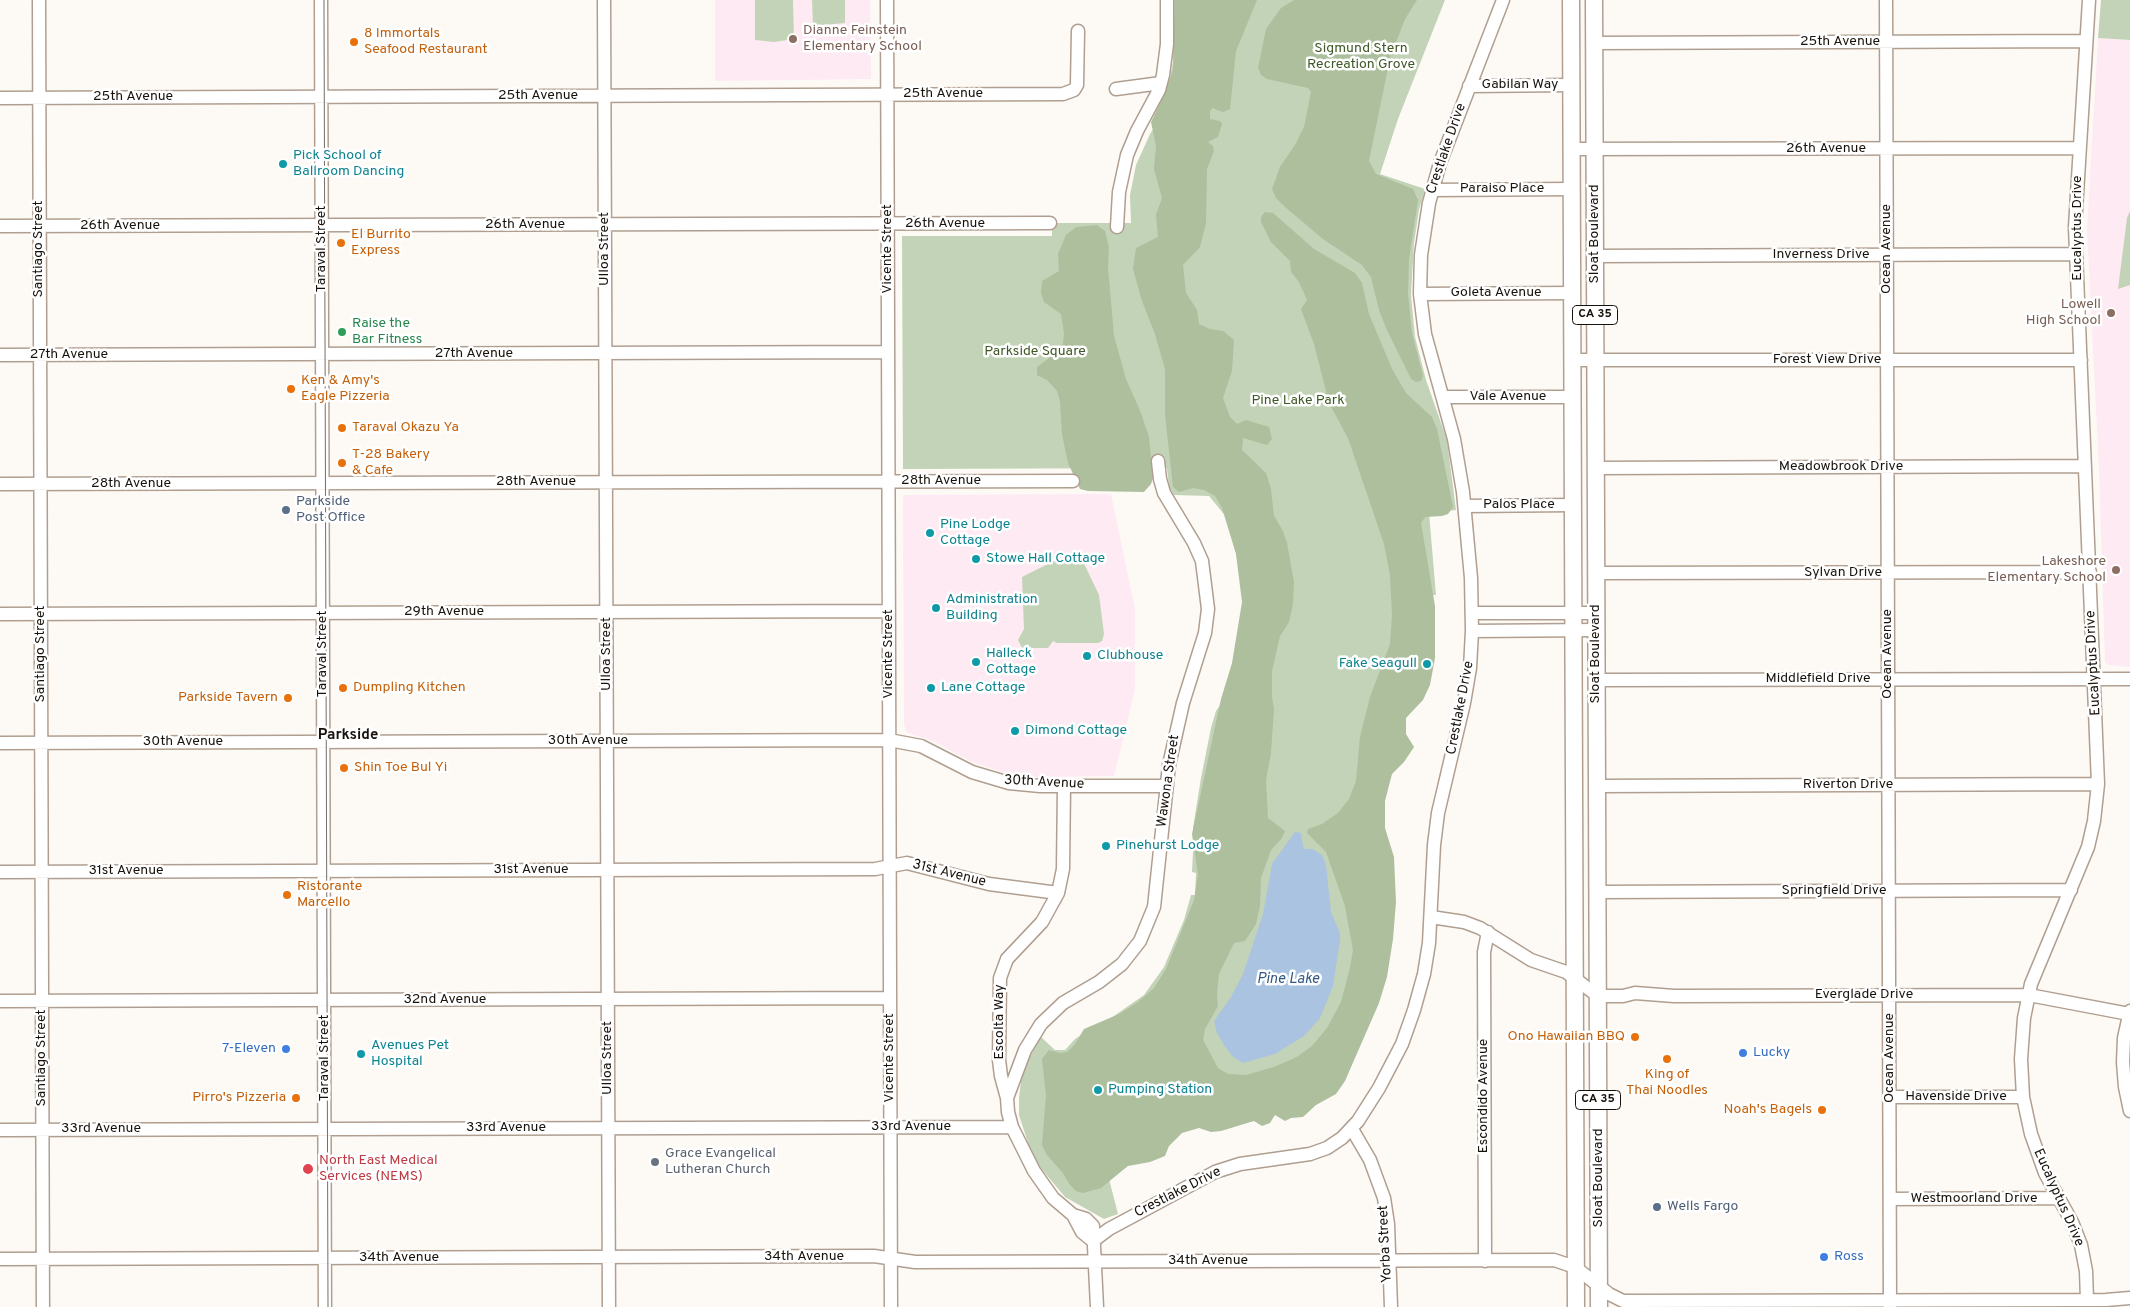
<!DOCTYPE html>
<style>
body{margin:0}
canvas{display:block;background:#fdfaf6}
</style>
<canvas width="2130" height="1307"></canvas>
<script>
const g = document.querySelector('canvas').getContext('2d');
g.lineJoin = 'round';
function paint(path, color) {
  g.fillStyle = color;
  g.fill(path, 'evenodd');
}
function toPath(rows) {
  const path = new Path2D();
  for (const r of rows) {
    path.moveTo(r[0], r[1]);
    for (let i = 2; i < r.length; i += 2) path.lineTo(r[i], r[i + 1]);
  }
  return path;
}
function stroke(path, color, width, dash) {
  g.strokeStyle = color;
  g.lineWidth = width;
  g.lineCap = dash ? 'butt' : 'round';
  g.setLineDash(dash || []);
  g.stroke(path);
}
function label(font, color, halo, rows, align = 'center') {
  g.font = font + ' Overpass,sans-serif';
  g.lineWidth = 5;
  g.setLineDash([]);
  g.textBaseline = 'middle';
  g.strokeStyle = halo;
  g.fillStyle = color;
  for (const [text, x, y, turn = 0] of rows) {
    g.save();
    g.translate(x, y);
    g.rotate((+turn || 0) * Math.PI / 180);
    g.textAlign = isNaN(turn) ? turn : align;
    if (halo) g.strokeText(text, 0, 0);
    g.fillText(text, 0, 0);
    g.restore();
  }
}
const education = toPath([
 [715,0,870,0,871,79,715,81],
 [2098,38,2130,40,2130,667,2109,665,2105,662,2099,469,2087,229],
 [1111,494,1135,609,1135,690,1114,776,1035,777,1002,772,970,761,935,742,906,732,904,724,903,495]
]);
const green = toPath([
 [755,0,793,0,794,39,774,42,755,40],
 [812,0,845,0,845,23,813,26],
 [1174,0,1445,0,1398,119,1380,174,1425,189,1419,210,1414,243,1411,295,1415,337,1426,380,1447,440,1456,510,1429,513,1436,595,1411,595,1378,810,1371,933,1330,1045,1107,1171,1118,1214,1104,1219,1065,1197,1040,1167,1029,1146,1019,1115,1019,1098,1021,1081,1027,1062,1041,1037,1055,1050,1065,1050,1075,1039,1092,1028,1094,1030,1144,995,1164,967,1184,920,1191,895,1195,895,1196,873,1192,872,1193,851,1190,850,1194,833,1193,828,1201,778,1211,728,1216,711,1223,701,1249,602,1227,518,1209,496,1174,495,1169,487,1167,468,903,469,902,236,1052,236,1052,223,1131,223,1130,195,1136,165,1150,134,1165,111,1173,61],
 [2101,0,2130,0,2130,40,2098,38],
 [2130,211,2130,285,2118,289,2127,218],
 [1078,551,1099,595,1104,634,1102,641,1098,643,1057,643,1053,641,1048,648,1022,648,1018,640,1024,629,1022,577,1072,552]
]);
const forest = toPath([
 [1175,0,1257,0,1236,51,1230,109,1223,112,1212,108,1210,112,1210,119,1220,121,1222,124,1218,137,1208,142,1213,146,1214,151,1207,169,1206,223,1200,247,1183,265,1186,293,1197,310,1199,324,1210,329,1223,331,1234,340,1232,371,1223,398,1230,417,1237,424,1246,420,1269,427,1272,439,1267,445,1243,438,1242,450,1266,473,1271,489,1274,516,1283,531,1287,543,1294,582,1293,604,1289,622,1280,636,1272,671,1272,697,1274,709,1271,753,1266,780,1268,818,1285,831,1282,838,1271,850,1261,878,1260,906,1256,924,1245,941,1234,943,1219,974,1217,995,1218,1006,1205,1029,1203,1040,1218,1068,1228,1074,1246,1075,1274,1067,1297,1057,1312,1046,1327,1028,1341,1002,1350,968,1353,950,1345,906,1326,852,1307,833,1308,829,1322,824,1338,813,1349,799,1356,781,1360,737,1370,697,1390,644,1392,615,1390,575,1384,544,1348,438,1329,403,1314,344,1301,309,1307,300,1299,282,1291,272,1290,261,1271,242,1261,222,1261,217,1265,212,1273,213,1314,249,1355,273,1362,283,1369,314,1392,369,1406,393,1432,417,1437,429,1453,507,1448,514,1442,516,1425,517,1421,523,1435,606,1435,658,1430,685,1423,700,1406,718,1406,734,1414,747,1404,762,1392,774,1385,801,1385,828,1394,857,1396,902,1393,939,1387,977,1379,1003,1345,1081,1336,1094,1316,1105,1303,1117,1291,1118,1285,1121,1275,1115,1270,1123,1262,1126,1254,1121,1221,1131,1211,1132,1199,1128,1182,1133,1169,1146,1165,1156,1150,1162,1128,1166,1101,1188,1083,1193,1076,1191,1070,1185,1062,1172,1047,1155,1042,1145,1046,1096,1042,1059,1049,1050,1060,1053,1067,1052,1075,1044,1084,1029,1119,1014,1138,1002,1154,988,1166,969,1194,900,1198,874,1192,834,1221,699,1232,663,1242,602,1236,554,1222,508,1215,496,1204,490,1193,488,1179,492,1173,487,1165,415,1165,369,1155,334,1142,301,1133,269,1136,248,1158,237,1156,215,1162,198,1154,169,1156,146,1151,122,1165,93,1173,69],
 [1294,0,1417,0,1405,19,1390,58,1369,161,1376,174,1413,189,1418,200,1409,259,1408,294,1412,333,1423,376,1421,381,1416,382,1411,379,1387,330,1379,310,1371,277,1362,265,1323,239,1284,206,1276,198,1272,189,1280,167,1295,145,1304,127,1311,92,1308,88,1267,79,1261,75,1258,68,1266,29,1281,8],
 [1097,225,1105,231,1109,247,1108,267,1114,336,1126,379,1141,413,1149,437,1153,478,1151,484,1144,492,1088,491,1080,489,1068,463,1062,434,1060,401,1057,391,1047,380,1037,375,1037,367,1056,353,1063,344,1064,333,1061,314,1044,302,1041,293,1042,281,1059,271,1058,254,1066,235,1076,227]
]);
const water = toPath([
 [1295,832,1301,833,1303,846,1305,849,1313,849,1322,855,1326,865,1331,912,1340,933,1340,940,1333,986,1320,1018,1304,1036,1275,1054,1243,1063,1232,1056,1224,1045,1217,1033,1214,1021,1231,997,1243,974,1263,914,1272,864]
]);
const minor = toPath([
 [39,0,43,1307],
 [321,0,325,1307],
 [604,0,609,1307],
 [887,0,891,1307],
 [1886,0,1890,1307],
 [1594,43,2086,41],
 [1469,86,1572,85],
 [1116,89,1161,83],
 [0,98,1063,94,1074,90,1077,85,1078,31],
 [1572,149,2079,148],
 [1432,190,1572,189],
 [0,226,1050,223],
 [1117,227,1119,192,1127,155,1137,131,1159,90,1163,75,1167,44,1167,0],
 [1595,256,2076,254],
 [1420,294,1572,293],
 [0,355,888,352],
 [1572,360,2081,360],
 [1443,397,1573,397],
 [1596,468,2085,466],
 [0,484,1073,481],
 [1465,506,1573,505],
 [1596,573,2090,572],
 [1473,613,1596,613],
 [0,614,889,611],
 [1472,631,1596,630],
 [1597,680,2130,679],
 [0,743,889,740,921,746,972,772,1009,783,1040,786,1167,786],
 [1597,786,2098,784],
 [0,872,875,869,907,863,989,884,1058,893],
 [1597,892,2071,890],
 [1431,917,1464,922,1480,928,1531,960,1566,972,1598,996,1623,996,1635,993,1674,996,2029,995,2129,1014],
 [0,1001,890,998],
 [2130,1011,2124,1038,2123,1062,2125,1087,2130,1111],
 [1890,1097,2023,1097],
 [1007,1098,1001,1076,999,1060,1000,978,1007,959,1042,922,1058,893,1063,869,1064,786],
 [1352,1129,1370,1160,1384,1198,1388,1224,1391,1307],
 [0,1130,1012,1127],
 [1890,1199,2058,1198],
 [1073,1215,1086,1219,1093,1226,1097,1307],
 [1093,1241,1109,1229,1215,1172,1240,1164,1310,1154,1327,1148,1342,1138,1358,1121,1379,1088,1402,1044,1414,1010,1424,974,1429,943,1434,845,1438,813,1464,703,1470,668,1472,631,1471,578,1463,492,1454,439,1425,334,1420,294,1421,255,1429,203,1440,163,1503,0],
 [1093,1241,1082,1232,1073,1215,1053,1198,1034,1171,1012,1127,1008,1112,1007,1098,1025,1050,1041,1024,1063,1003,1099,982,1122,964,1140,941,1154,907,1169,765,1183,703,1205,633,1208,609,1202,561,1194,543,1164,493,1160,479,1158,461],
 [0,1259,874,1256,915,1262,1554,1260,1575,1267,1609,1294,1623,1301,2106,1300,2130,1298],
 [1485,1261,1484,952,1488,932],
 [2087,1300,2086,1271,2081,1245,2072,1222,2045,1173,2031,1134,2023,1097,2021,1059,2024,1018,2031,984,2088,847,2094,821,2098,784,2075,227,2089,0]
]);
const major = toPath([
 [1571,0,1576,1307],
 [1594,0,1599,1307]
]);
const tram = toPath([
 [324,0,328,1307]
]);
const markers = [
 [793,39,5,"#8d6e63"],
 [354,42,5,"#e8710a"],
 [283,164,5,"#0f9aa8"],
 [341,243,5,"#e8710a"],
 [2111,313,5,"#8d6e63"],
 [342,332,5,"#2e9e5b"],
 [291,389,5,"#e8710a"],
 [342,428,5,"#e8710a"],
 [342,463,5,"#e8710a"],
 [286,510,5,"#5c6f8a"],
 [930,533,5,"#0f9aa8"],
 [976,559,5,"#0f9aa8"],
 [2116,570,5,"#8d6e63"],
 [936,608,5,"#0f9aa8"],
 [1087,656,5,"#0f9aa8"],
 [976,662,5,"#0f9aa8"],
 [1427,664,5,"#0f9aa8"],
 [343,688,5,"#e8710a"],
 [931,688,5,"#0f9aa8"],
 [288,698,5,"#e8710a"],
 [1015,731,5,"#0f9aa8"],
 [344,768,5,"#e8710a"],
 [1106,846,5,"#0f9aa8"],
 [287,895,5,"#e8710a"],
 [1635,1037,5,"#e8710a"],
 [286,1049,5,"#3f7fe0"],
 [1743,1053,5,"#3f7fe0"],
 [361,1054,5,"#0f9aa8"],
 [1667,1059,5,"#e8710a"],
 [1098,1090,5,"#0f9aa8"],
 [296,1098,5,"#e8710a"],
 [1822,1110,5,"#e8710a"],
 [655,1162,5,"#6b7280"],
 [308,1169,6,"#e0444e"],
 [1657,1207,5,"#5c6f8a"],
 [1824,1257,5,"#3f7fe0"]
];
const shields = [
 [1595,315,45],
 [1598,1100,45]
];
const shieldNames = [
 ["CA 35",1595,315],
 ["CA 35",1598,1100]
];
const educationNames = [
 ["Dianne Feinstein",803,31,"left"],
 ["Elementary School",803,47,"left"],
 ["Lowell",2101,305],
 ["High School",2101,321],
 ["Lakeshore",2106,562],
 ["Elementary School",2106,578]
];
const foodNames = [
 ["8 Immortals",364,34],
 ["Seafood Restaurant",364,50],
 ["El Burrito",351,235],
 ["Express",351,251],
 ["Ken & Amy's",301,381],
 ["Eagle Pizzeria",301,397],
 ["Taraval Okazu Ya",352,428],
 ["T-28 Bakery",352,455],
 ["& Cafe",352,471],
 ["Dumpling Kitchen",353,688],
 ["Parkside Tavern",278,698,"right"],
 ["Shin Toe Bul Yi",354,768],
 ["Ristorante",297,887],
 ["Marcello",297,903],
 ["Ono Hawaiian BBQ",1625,1037,"right"],
 ["King of",1667,1075,"center"],
 ["Thai Noodles",1667,1091,"center"],
 ["Pirro's Pizzeria",286,1098,"right"],
 ["Noah's Bagels",1812,1110,"right"]
];
const streetNames = [
 ["25th Avenue",1840,42],
 ["Gabilan Way",1520,85],
 ["25th Avenue",943,94],
 ["25th Avenue",538,96],
 ["25th Avenue",133,97],
 ["Crestlake Drive",1447,149,-71],
 ["26th Avenue",1826,149],
 ["Paraiso Place",1502,189],
 ["26th Avenue",945,224],
 ["26th Avenue",525,225],
 ["26th Avenue",120,226],
 ["Eucalyptus Drive",2078,228,-90],
 ["Sloat Boulevard",1595,234,-90],
 ["Santiago Street",39,249,-90],
 ["Taraval Street",322,249,-90],
 ["Ulloa Street",605,249,-90],
 ["Vicente Street",888,249,-90],
 ["Ocean Avenue",1887,249,-90],
 ["Inverness Drive",1821,255],
 ["Goleta Avenue",1496,293],
 ["27th Avenue",474,354],
 ["27th Avenue",69,355],
 ["Forest View Drive",1827,360],
 ["Vale Avenue",1508,397],
 ["Meadowbrook Drive",1841,467],
 ["28th Avenue",941,481],
 ["28th Avenue",536,482],
 ["28th Avenue",131,484],
 ["Palos Place",1519,505],
 ["Sylvan Drive",1843,573],
 ["29th Avenue",444,612],
 ["Santiago Street",41,654,-90],
 ["Taraval Street",323,654,-90],
 ["Ulloa Street",607,654,-90],
 ["Vicente Street",889,654,-90],
 ["Sloat Boulevard",1596,654,-90],
 ["Ocean Avenue",1888,654,-90],
 ["Eucalyptus Drive",2094,663,-93],
 ["Middlefield Drive",1818,679],
 ["Crestlake Drive",1461,708,-79],
 ["30th Avenue",588,741],
 ["30th Avenue",183,742],
 ["Wawona Street",1169,781,-82],
 ["30th Avenue",1044,783,3],
 ["Riverton Drive",1848,785],
 ["31st Avenue",531,870],
 ["31st Avenue",126,871],
 ["31st Avenue",949,874,14],
 ["Springfield Drive",1834,891],
 ["Everglade Drive",1864,995],
 ["32nd Avenue",445,1000],
 ["Escolta Way",1000,1022,-90],
 ["Santiago Street",42,1058,-90],
 ["Taraval Street",325,1058,-90],
 ["Ulloa Street",608,1058,-90],
 ["Vicente Street",890,1058,-90],
 ["Ocean Avenue",1890,1058,-90],
 ["Escondido Avenue",1484,1096,-90],
 ["Havenside Drive",1956,1097],
 ["33rd Avenue",911,1127],
 ["33rd Avenue",506,1128],
 ["33rd Avenue",101,1129],
 ["Sloat Boulevard",1599,1178,-90],
 ["Crestlake Drive",1178,1193,-27],
 ["Eucalyptus Drive",2058,1198,66],
 ["Westmoorland Drive",1974,1199],
 ["Yorba Street",1386,1244,-93],
 ["34th Avenue",804,1257],
 ["34th Avenue",399,1258],
 ["34th Avenue",1208,1261]
];
const parkNames = [
 ["Sigmund Stern",1361,49],
 ["Recreation Grove",1361,65],
 ["Parkside Square",1035,352],
 ["Pine Lake Park",1298,401]
];
const cultureNames = [
 ["Pick School of",293,156],
 ["Ballroom Dancing",293,172],
 ["Pine Lodge",940,525],
 ["Cottage",940,541],
 ["Stowe Hall Cottage",986,559],
 ["Administration",946,600],
 ["Building",946,616],
 ["Halleck",986,654],
 ["Cottage",986,670],
 ["Clubhouse",1097,656],
 ["Fake Seagull",1417,664,"right"],
 ["Lane Cottage",941,688],
 ["Dimond Cottage",1025,731],
 ["Pinehurst Lodge",1116,846],
 ["Avenues Pet",371,1046],
 ["Hospital",371,1062],
 ["Pumping Station",1108,1090]
];
const leisureNames = [
 ["Raise the",352,324],
 ["Bar Fitness",352,340]
];
const serviceNames = [
 ["Parkside",296,502],
 ["Post Office",296,518],
 ["Wells Fargo",1667,1207]
];
const shopNames = [
 ["7-Eleven",276,1049,"right"],
 ["Lucky",1753,1053],
 ["Ross",1834,1257]
];
const worshipNames = [
 ["Grace Evangelical",665,1154],
 ["Lutheran Church",665,1170]
];
const healthNames = [
 ["North East Medical",319,1161],
 ["Services (NEMS)",319,1177]
];
const neighbourhoodNames = [
 ["Parkside",348,736]
];
const waterNames = [
 ["Pine Lake",1288,980]
];
paint(education, '#feeaf3');
paint(green, '#c3d3b7');
paint(forest, '#adbf9d');
paint(water, '#aac3e1');
stroke(minor, '#b09f90', 15);
stroke(major, '#b09f90', 19);
stroke(minor, '#fff', 12);
stroke(major, '#fff', 16);
stroke(tram, '#736e69', 1);
for (const [x, y, r, color] of markers) {
  const dot = new Path2D();
  dot.arc(x, y, r, 0, 2 * Math.PI);
  g.fillStyle = color;
  g.fill(dot);
  stroke(dot, '#fff', 2);
}
for (const [x, y, w] of shields) {
  const box = new Path2D();
  box.roundRect(x - w / 2, y - 9.5, w, 19, 4);
  g.fillStyle = '#fff';
  g.fill(box);
  stroke(box, '#18120c', 1);
}
label('bold 12px', '#18120c', null, shieldNames);
label('14px', '#785e54', '#fff', educationNames, 'right');
label('14px', '#c56008', '#fff', foodNames, 'left');
label('14px', '#18120c', '#fff', streetNames);
label('14px', '#3f5826', '#fff', parkNames);
label('14px', '#0d838f', '#fff', cultureNames, 'left');
label('14px', '#27864d', '#fff', leisureNames, 'left');
label('14px', '#4e5e75', '#fff', serviceNames, 'left');
label('14px', '#366cbe', '#fff', shopNames, 'left');
label('14px', '#5b616d', '#fff', worshipNames, 'left');
label('14px', '#be3a42', '#fff', healthNames, 'left');
label('bold 15px', '#18120c', '#fff', neighbourhoodNames);
label('italic 15px', '#345982', '#fff', waterNames);
</script>
